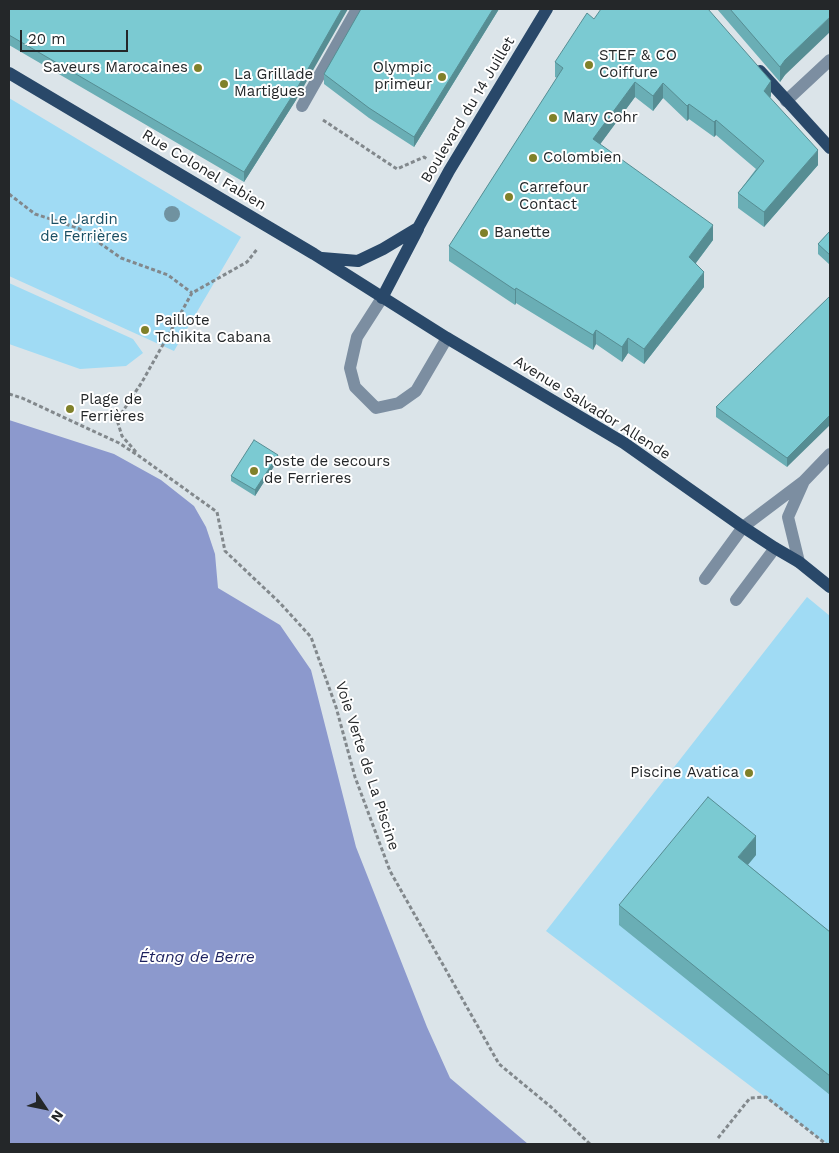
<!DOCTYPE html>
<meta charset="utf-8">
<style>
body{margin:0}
#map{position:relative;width:839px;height:1153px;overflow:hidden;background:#dbe4e9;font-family:"Work Sans",sans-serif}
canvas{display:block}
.frame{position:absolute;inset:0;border:10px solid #242729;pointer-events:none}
.north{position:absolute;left:20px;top:1083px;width:50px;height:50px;-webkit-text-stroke:4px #fff;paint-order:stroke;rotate:124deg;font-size:14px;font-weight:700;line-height:20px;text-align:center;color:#242729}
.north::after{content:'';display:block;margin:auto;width:18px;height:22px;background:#242729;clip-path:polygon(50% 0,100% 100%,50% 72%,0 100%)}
.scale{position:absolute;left:20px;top:30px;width:108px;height:22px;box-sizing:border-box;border:2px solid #242729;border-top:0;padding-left:6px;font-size:15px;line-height:18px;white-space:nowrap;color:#242729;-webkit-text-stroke:4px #fff;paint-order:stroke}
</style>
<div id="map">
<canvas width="839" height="1153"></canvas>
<div class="frame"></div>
<div class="north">N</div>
<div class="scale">20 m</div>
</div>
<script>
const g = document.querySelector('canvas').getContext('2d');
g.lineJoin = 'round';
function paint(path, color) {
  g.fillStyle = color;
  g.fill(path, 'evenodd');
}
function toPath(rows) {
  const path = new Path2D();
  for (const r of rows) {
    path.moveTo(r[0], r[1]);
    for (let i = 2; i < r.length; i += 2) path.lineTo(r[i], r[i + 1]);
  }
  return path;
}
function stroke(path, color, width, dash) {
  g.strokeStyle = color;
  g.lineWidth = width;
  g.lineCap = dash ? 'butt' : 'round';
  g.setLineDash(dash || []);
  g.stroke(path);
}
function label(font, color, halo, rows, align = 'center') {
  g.font = font + ' "Work Sans",sans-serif';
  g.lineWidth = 4;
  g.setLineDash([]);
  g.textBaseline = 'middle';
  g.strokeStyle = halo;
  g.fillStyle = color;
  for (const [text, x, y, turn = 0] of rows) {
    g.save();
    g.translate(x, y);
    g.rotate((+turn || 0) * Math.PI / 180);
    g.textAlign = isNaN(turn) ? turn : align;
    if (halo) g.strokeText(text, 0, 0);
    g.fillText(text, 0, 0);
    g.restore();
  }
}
const green = toPath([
 [9,98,241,237,174,351,9,276],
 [9,283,133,339,143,353,126,366,80,369,9,344],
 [807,597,830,616,830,1144,827,1144,546,931]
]);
const water = toPath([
 [9,420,114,454,161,480,194,506,206,527,215,554,218,588,280,625,311,670,356,847,427,1027,450,1078,528,1144,9,1144]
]);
const path = toPath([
 [323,120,397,169,424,157,427,159],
 [9,194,35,214,78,228,121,258,168,275,192,293],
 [9,394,22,398,119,443,139,456,217,512,225,551,280,603,311,637,336,707,355,777,390,871,499,1064,551,1107,590,1144],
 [136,452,122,436,117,420,142,382,192,293,247,262,258,248],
 [718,1138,750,1098,766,1097,826,1144]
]);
const minor = toPath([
 [786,101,830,60],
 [302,106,357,9],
 [382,298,357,337,350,368,355,387,376,408,399,403,416,391,447,338],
 [799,562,788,517,804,481,830,454],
 [705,579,743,527,804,481],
 [736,600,775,548]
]);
const major = toPath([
 [760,71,830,148],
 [9,73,314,254,447,338,624,443,743,527,775,548,799,562,830,587],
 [322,258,358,261,383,249,418,228,449,171,547,9],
 [382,298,418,229]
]);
const trees = [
 [172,214]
];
const wall = toPath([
 [9,9,296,100,244,182,9,45],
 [361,9,499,9,414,147,369,118,324,84,324,74],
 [717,9,830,9,780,82],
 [594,19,771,96,770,98,818,165,764,227,738,208,738,193,756,169,716,135,714,137,689,119,687,121,663,98,653,111,635,97,600,144,713,240,696,263,704,287,644,364,628,353,622,362,596,344,593,350,516,303,515,305,449,261,449,246,557,78,555,77,555,62],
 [830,231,830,265,818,254,818,244],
 [830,296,787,467,716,417,716,407],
 [278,460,255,496,231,481,231,476],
 [756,855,748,865,830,932,830,1095,619,925,619,905]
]);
const shadedWall = toPath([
 [342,9,348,9,296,100,244,182,244,172],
 [493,9,499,9,414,147,414,137],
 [830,17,830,32,785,75,780,82,780,67,785,60],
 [771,81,771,96,764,106,764,91],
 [635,82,635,97,593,154,593,139],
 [663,83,663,98,653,111,653,96],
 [689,104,689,119,687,121,687,106],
 [716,120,716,135,714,137,714,122],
 [818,150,818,165,764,227,764,212],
 [713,225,713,240,689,272,689,257],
 [704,272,704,287,644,364,644,349],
 [516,288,516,303,515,305,515,290],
 [596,330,596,344,593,350,593,335],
 [628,338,628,353,622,362,622,347],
 [830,415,830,425,787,467,787,458],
 [278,455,278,460,255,496,255,490],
 [756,836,756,855,738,876,738,857]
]);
const building = toPath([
 [9,9,342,9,296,90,244,172,9,35,9,9],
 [361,9,493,9,414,137,369,108,324,74,361,9],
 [601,9,708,9,771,81,764,91,818,150,764,212,738,193,764,161,716,120,714,122,689,104,687,106,663,83,653,96,635,82,593,139,713,225,689,257,704,272,644,349,628,338,622,347,596,330,593,335,516,288,515,290,449,246,563,68,555,62,587,13,594,19,601,9],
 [730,9,830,9,830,17,785,60,780,67,730,9],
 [830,231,830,255,818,244,830,231],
 [830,296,830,415,787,458,716,407,830,296],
 [254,440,278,455,255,490,231,476,254,440],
 [708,797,756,836,738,857,830,932,830,1076,619,905,708,797]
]);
const markers = [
 [589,65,5,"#80812a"],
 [198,68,5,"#80812a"],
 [442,77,5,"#80812a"],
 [224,84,5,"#80812a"],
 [553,118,5,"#80812a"],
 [533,158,5,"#80812a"],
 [509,197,5,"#80812a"],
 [484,233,5,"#80812a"],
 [145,330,5,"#80812a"],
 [70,409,5,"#80812a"],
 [254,471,5,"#80812a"],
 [749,773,5,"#80812a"]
];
const poiNames = [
 ["STEF & CO",599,56],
 ["Coiffure",599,73],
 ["Saveurs Marocaines",188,68,"right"],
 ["Olympic",432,68,"right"],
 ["primeur",432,85,"right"],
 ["La Grillade",234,75],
 ["Martigues",234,92],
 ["Mary Cohr",563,118],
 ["Colombien",543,158],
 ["Carrefour",519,188],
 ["Contact",519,205],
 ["Banette",494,233],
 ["Paillote",155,321],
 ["Tchikita Cabana",155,338],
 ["Plage de",80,400],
 ["Ferrières",80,417],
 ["Poste de secours",264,462],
 ["de Ferrieres",264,479],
 ["Piscine Avatica",739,773,"right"]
];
const streetNames = [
 ["Boulevard du 14 Juillet",468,110,-59],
 ["Rue Colonel Fabien",204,170,31],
 ["Avenue Salvador Allende",592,408,32],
 ["Voie Verte de La Piscine",367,766,72]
];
const parkNames = [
 ["Le Jardin",84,220],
 ["de Ferrières",84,237]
];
const waterNames = [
 ["Étang de Berre",197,957]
];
paint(green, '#a0dbf4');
paint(water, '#8c99cd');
stroke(path, '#82888c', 3, [4, 2.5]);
stroke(minor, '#7c8ea1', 12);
stroke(major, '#294869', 12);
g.fillStyle = '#7092a0';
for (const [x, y] of trees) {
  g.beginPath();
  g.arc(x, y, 8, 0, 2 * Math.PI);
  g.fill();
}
paint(wall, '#6aaeb5');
paint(shadedWall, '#568d93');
paint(building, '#7bcad2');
stroke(building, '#568d93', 1);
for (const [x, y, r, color] of markers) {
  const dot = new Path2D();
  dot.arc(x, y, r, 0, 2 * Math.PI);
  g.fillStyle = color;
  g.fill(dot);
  stroke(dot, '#fff', 2);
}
label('15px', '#242729', '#fff', poiNames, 'left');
label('15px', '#242729', '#fff', streetNames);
label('15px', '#194f64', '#fff', parkNames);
label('italic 16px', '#1c215f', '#fff', waterNames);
</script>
